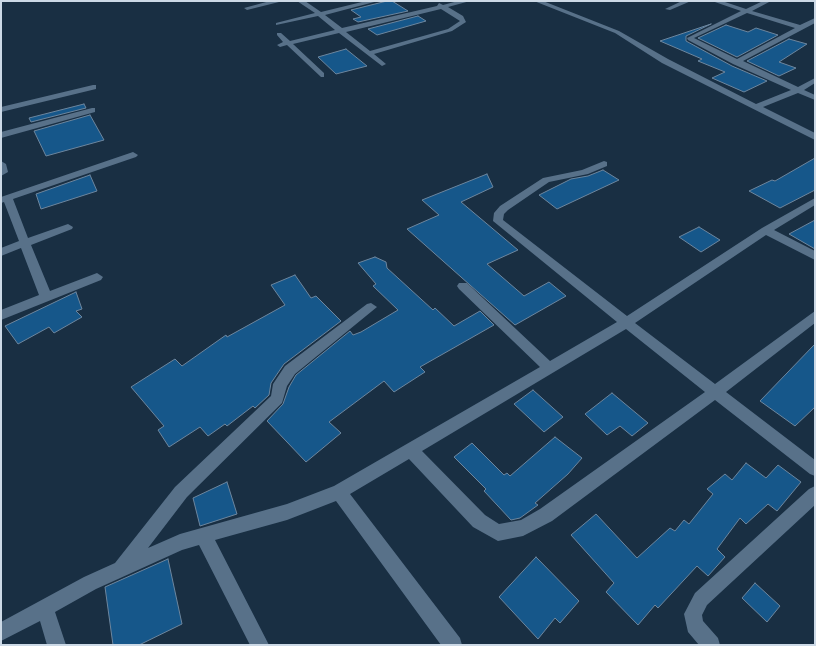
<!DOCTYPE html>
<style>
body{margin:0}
#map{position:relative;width:816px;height:646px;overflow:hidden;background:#192f43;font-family:"PT Serif",serif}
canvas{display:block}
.frame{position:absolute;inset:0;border:2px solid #ccd9e6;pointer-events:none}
</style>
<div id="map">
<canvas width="816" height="646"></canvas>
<div class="frame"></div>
</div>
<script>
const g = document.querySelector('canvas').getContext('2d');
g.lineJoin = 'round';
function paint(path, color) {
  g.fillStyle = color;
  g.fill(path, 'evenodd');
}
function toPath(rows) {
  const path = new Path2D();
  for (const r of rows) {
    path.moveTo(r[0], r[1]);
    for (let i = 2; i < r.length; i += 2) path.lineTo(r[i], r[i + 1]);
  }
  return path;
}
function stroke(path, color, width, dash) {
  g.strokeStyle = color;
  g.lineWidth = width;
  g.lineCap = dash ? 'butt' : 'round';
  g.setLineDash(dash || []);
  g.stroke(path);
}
const building = toPath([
 [387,1,392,1,408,11,358,22,353,19,361,17,351,10,387,1],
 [418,16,426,21,377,35,368,29,418,16],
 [711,24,686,36,686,41,732,66,767,81,744,92,712,78,725,72,698,61,702,59,660,41,711,24],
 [726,25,748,32,756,28,778,35,737,57,698,38,726,25],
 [789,39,807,44,779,62,796,68,779,76,747,61,789,39],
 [346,49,367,66,336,74,318,57,346,49],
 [84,104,86,108,31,122,29,118,84,104],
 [90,115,104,140,46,156,34,131,90,115],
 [815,158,815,190,780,208,749,191,772,180,775,181,815,158],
 [603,170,619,180,557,209,539,195,571,179,588,176,603,170],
 [487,174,493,187,461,202,518,250,487,264,524,296,549,282,566,296,515,325,407,229,439,215,422,200,487,174],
 [90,175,97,191,41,209,36,194,90,175],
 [815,220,815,249,789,234,815,220],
 [699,227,720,240,701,252,679,237,699,227],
 [375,257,386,262,387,268,433,310,435,308,454,326,480,311,494,325,420,367,425,372,394,392,384,381,329,422,341,433,306,462,267,421,283,404,289,387,296,375,350,331,353,335,361,332,398,310,373,286,376,284,358,263,375,257],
 [295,275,311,298,316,296,341,321,284,364,271,383,269,395,255,408,253,406,227,426,225,424,208,436,200,427,169,447,158,430,164,426,131,387,175,359,182,366,226,335,227,337,285,305,271,285,295,275],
 [76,292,82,309,76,311,82,317,54,333,49,327,18,344,5,326,76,292],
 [815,344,815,407,795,426,760,401,815,344],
 [533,390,563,417,544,432,514,404,533,390],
 [612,393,648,423,632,436,620,426,607,435,585,414,612,393],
 [555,437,582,458,568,474,535,503,538,505,520,518,511,520,484,491,486,489,454,457,472,443,504,475,507,473,510,476,555,437],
 [746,463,766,478,778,465,801,482,777,511,768,504,746,524,740,518,717,549,725,557,708,576,697,566,658,608,655,605,638,625,606,592,614,583,571,535,596,514,637,558,670,528,675,531,684,520,689,524,713,494,707,489,725,474,732,480,746,463],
 [227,482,237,514,200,526,193,498,227,482],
 [536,557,579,601,560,623,555,618,538,639,499,597,536,557],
 [168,559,182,624,139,645,113,645,105,587,168,559],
 [755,583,780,606,767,622,742,598,755,583]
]);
const minor = toPath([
 [270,1,283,1,247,10,244,8,270,1],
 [297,1,305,1,321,12,366,1,378,1,325,15,342,28,437,6,439,3,443,5,458,1,470,1,448,7,463,16,466,22,452,31,374,54,386,64,382,66,339,33,293,44,324,73,324,77,321,77,287,45,280,47,277,45,283,42,277,35,277,33,281,33,290,41,335,30,318,16,276,25,276,23,315,13,297,1],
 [441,9,460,21,448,29,370,51,346,32,441,9],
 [534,1,543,1,619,31,668,59,756,104,791,90,733,64,688,40,687,38,741,11,712,1,722,1,746,9,763,1,771,1,752,11,800,25,815,18,815,23,743,61,798,87,815,78,815,83,804,90,815,95,815,100,798,93,763,107,815,133,815,140,662,63,615,33,534,1],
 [747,13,795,28,737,59,694,38,747,13],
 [682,1,691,1,670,10,665,9,682,1],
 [93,85,96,85,96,89,1,112,1,107,93,85],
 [92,108,95,108,95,112,1,138,1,132,92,108],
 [133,152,138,155,136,157,13,199,28,238,68,224,73,227,72,229,31,245,50,291,97,273,103,277,101,280,1,320,1,310,39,295,21,248,1,256,1,248,19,241,4,202,1,203,1,197,133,152],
 [1,161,6,164,8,172,1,176,1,161],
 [604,161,607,162,607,166,588,174,549,182,508,210,504,214,503,220,627,316,762,228,815,198,815,205,774,230,815,251,815,260,766,235,635,323,715,384,815,311,815,323,726,392,815,460,815,476,810,474,715,400,552,521,523,536,498,541,473,527,409,459,350,494,460,638,462,645,441,645,336,501,287,520,215,540,269,645,250,645,199,545,182,550,96,589,55,612,66,645,47,645,40,621,1,641,1,622,84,577,115,563,175,487,271,396,273,384,285,366,367,304,371,303,377,307,295,374,287,386,282,403,187,497,148,548,180,534,287,504,334,486,540,367,459,289,457,286,459,283,467,283,550,361,617,322,493,221,494,213,500,206,543,178,582,170,604,161],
 [626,329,705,392,540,509,521,520,499,524,485,515,422,451,626,329],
 [815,486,815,505,707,605,702,615,703,621,718,638,720,645,699,645,688,632,684,614,695,593,809,489,815,486]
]);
paint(building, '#16578a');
stroke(building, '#6d869e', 1);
paint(minor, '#587189');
</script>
